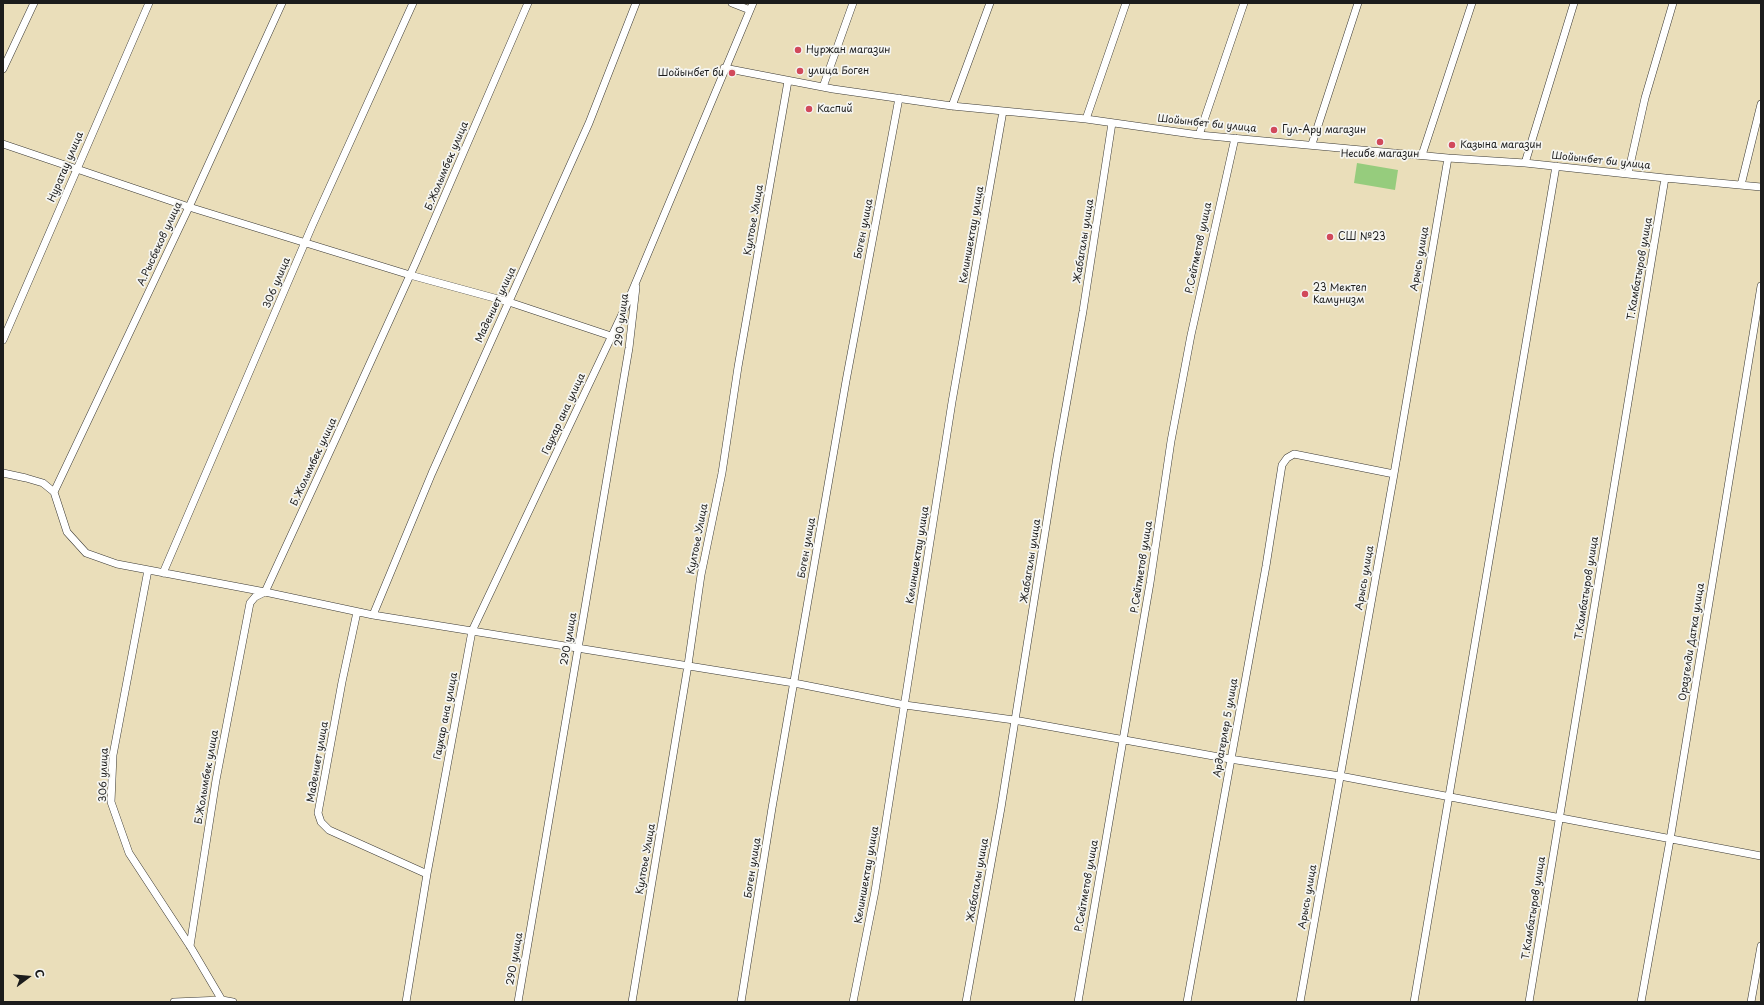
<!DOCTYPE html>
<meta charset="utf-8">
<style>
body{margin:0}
#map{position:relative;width:1764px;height:1005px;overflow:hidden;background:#eadeba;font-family:"Playpen Sans",sans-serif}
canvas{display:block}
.frame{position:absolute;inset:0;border:4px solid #1c1c1c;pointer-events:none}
.north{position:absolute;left:8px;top:957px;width:40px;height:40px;-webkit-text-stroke:3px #f6f6f2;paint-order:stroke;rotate:74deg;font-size:11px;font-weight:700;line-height:16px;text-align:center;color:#1c1c1c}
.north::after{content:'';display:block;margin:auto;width:14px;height:18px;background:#1c1c1c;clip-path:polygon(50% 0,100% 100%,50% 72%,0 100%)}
</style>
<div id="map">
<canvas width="1764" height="1005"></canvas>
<div class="frame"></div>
<div class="north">С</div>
</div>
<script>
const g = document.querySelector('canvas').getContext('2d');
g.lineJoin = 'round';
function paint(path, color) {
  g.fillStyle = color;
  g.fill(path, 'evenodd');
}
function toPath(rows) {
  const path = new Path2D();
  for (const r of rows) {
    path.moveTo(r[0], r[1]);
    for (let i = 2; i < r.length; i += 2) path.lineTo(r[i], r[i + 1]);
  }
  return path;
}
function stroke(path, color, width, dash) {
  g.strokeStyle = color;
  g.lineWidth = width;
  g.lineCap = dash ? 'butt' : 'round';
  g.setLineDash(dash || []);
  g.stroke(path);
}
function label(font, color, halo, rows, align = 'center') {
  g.font = font + ' "Playpen Sans",sans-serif';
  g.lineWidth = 3.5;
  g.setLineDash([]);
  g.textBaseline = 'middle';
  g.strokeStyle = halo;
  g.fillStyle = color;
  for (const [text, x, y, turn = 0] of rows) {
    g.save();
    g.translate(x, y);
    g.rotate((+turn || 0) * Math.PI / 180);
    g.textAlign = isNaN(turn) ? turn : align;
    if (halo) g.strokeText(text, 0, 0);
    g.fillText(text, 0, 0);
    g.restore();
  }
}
const green = toPath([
 [1357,163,1398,170,1395,190,1354,183]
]);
const minor = toPath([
 [732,3,750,10],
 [724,68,833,89,952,106,1086,119,1199,135,1448,158,1525,163,1665,178,1761,187],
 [3,69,34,3],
 [823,87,853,3],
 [952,106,990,3],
 [1086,119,1126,3],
 [1199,135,1244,3],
 [3,144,189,207,410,275,509,302,611,336],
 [1312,144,1358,3],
 [1422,155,1472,3],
 [1525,163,1574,3],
 [1628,174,1645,98,1673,3],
 [1741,185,1761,104],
 [3,340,149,3],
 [3,473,26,478,43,483,54,492,67,532,86,553,117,564,265,592,373,615,794,683,905,705,1014,720,1230,759,1340,776,1761,856],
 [54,492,189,207,282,3],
 [148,570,113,755,111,802,129,853,190,946,223,1002],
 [163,573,312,226,413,3],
 [357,612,342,682,318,813,321,822,329,830,427,874],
 [373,615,432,473,589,123,636,3],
 [190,946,216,780,250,603,255,597,265,592,336,438,416,262,528,3],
 [174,1002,222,1000,233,1002],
 [406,1002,427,874,472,631,625,308,753,3],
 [518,1002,629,348,636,287],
 [632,1002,688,665,701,575,722,473,738,367,788,81],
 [741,1002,772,808,846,381,899,98],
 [853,1002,875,891,952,402,1003,111],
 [966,1002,1001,808,1057,457,1083,311,1112,123],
 [1078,1002,1150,583,1171,441,1191,335,1235,138],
 [1187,1002,1266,566,1282,465,1287,458,1294,454,1394,474],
 [1300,1002,1394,474,1448,158],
 [1414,1002,1556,166],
 [1529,1002,1665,178],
 [1641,1002,1670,840,1761,286],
 [1751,1002,1761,946]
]);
const markers = [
 [798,50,4,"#d1495b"],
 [800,71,4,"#d1495b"],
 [732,73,4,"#d1495b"],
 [809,109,4,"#d1495b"],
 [1274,130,4,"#d1495b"],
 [1380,142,4,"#d1495b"],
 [1452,145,4,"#d1495b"],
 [1330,237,4,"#d1495b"],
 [1305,294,4,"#d1495b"]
];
const poiNames = [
 ["Нуржан магазин",806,50],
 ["улица Боген",808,71],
 ["Шойынбет би",724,73,"right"],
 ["Каспий",817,109],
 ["Гул-Ару магазин",1282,130],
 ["Казына магазин",1460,145],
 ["Несибе магазин",1380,154,"center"],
 ["СШ №23",1338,237],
 ["23 Мектеп",1313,288],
 ["Камунизм",1313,300]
];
const streetNames = [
 ["Шойынбет би улица",1207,124,6],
 ["Шойынбет би улица",1601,161,6],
 ["Б.Жолымбек улица",447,166,-67],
 ["Нуратау улица",66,167,-67],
 ["Култоье Улица",754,220,-80],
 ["Боген улица",864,229,-79],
 ["Келиншектау улица",972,235,-80],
 ["Жабагалы улица",1084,241,-81],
 ["А.Рысбеков улица",160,244,-65],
 ["Р.Сейтметов улица",1199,248,-78],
 ["Арысь улица",1420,259,-80],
 ["Т.Камбатыров улица",1640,269,-80],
 ["306 улица",277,283,-67],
 ["Мадениет улица",496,305,-65],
 ["290 улица",622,320,-83],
 ["Гаухар ана улица",564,414,-65],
 ["Б.Жолымбек улица",314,462,-65],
 ["Култоье Улица",698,539,-79],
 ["Боген улица",807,548,-80],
 ["Келиншектау улица",918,555,-81],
 ["Жабагалы улица",1031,561,-81],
 ["Р.Сейтметов улица",1142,567,-81],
 ["Арысь улица",1365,578,-80],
 ["Т.Камбатыров улица",1587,588,-81],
 ["290 улица",569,639,-80],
 ["Оразгелди Датка улица",1692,642,-81],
 ["Гаухар ана улица",446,716,-79],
 ["Ардагерлер 5 улица",1226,728,-80],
 ["Мадениет улица",318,762,-80],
 ["306 улица",104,775,-88],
 ["Б.Жолымбек улица",207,777,-80],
 ["Култоье Улица",646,859,-80],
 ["Боген улица",753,868,-81],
 ["Келиншектау улица",867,875,-80],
 ["Жабагалы улица",978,880,-80],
 ["Р.Сейтметов улица",1087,886,-80],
 ["Арысь улица",1308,897,-80],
 ["Т.Камбатыров улица",1534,908,-81],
 ["290 улица",515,959,-80]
];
paint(green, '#96cc7d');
stroke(minor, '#3b3934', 8);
stroke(minor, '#fff', 7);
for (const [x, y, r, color] of markers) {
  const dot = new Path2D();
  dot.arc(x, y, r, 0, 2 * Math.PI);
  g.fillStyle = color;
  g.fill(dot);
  stroke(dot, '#f6f6f2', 1.5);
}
label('10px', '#1c1c1c', '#f6f6f2', poiNames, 'left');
label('10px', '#1c1c1c', '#f6f6f2', streetNames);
</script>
